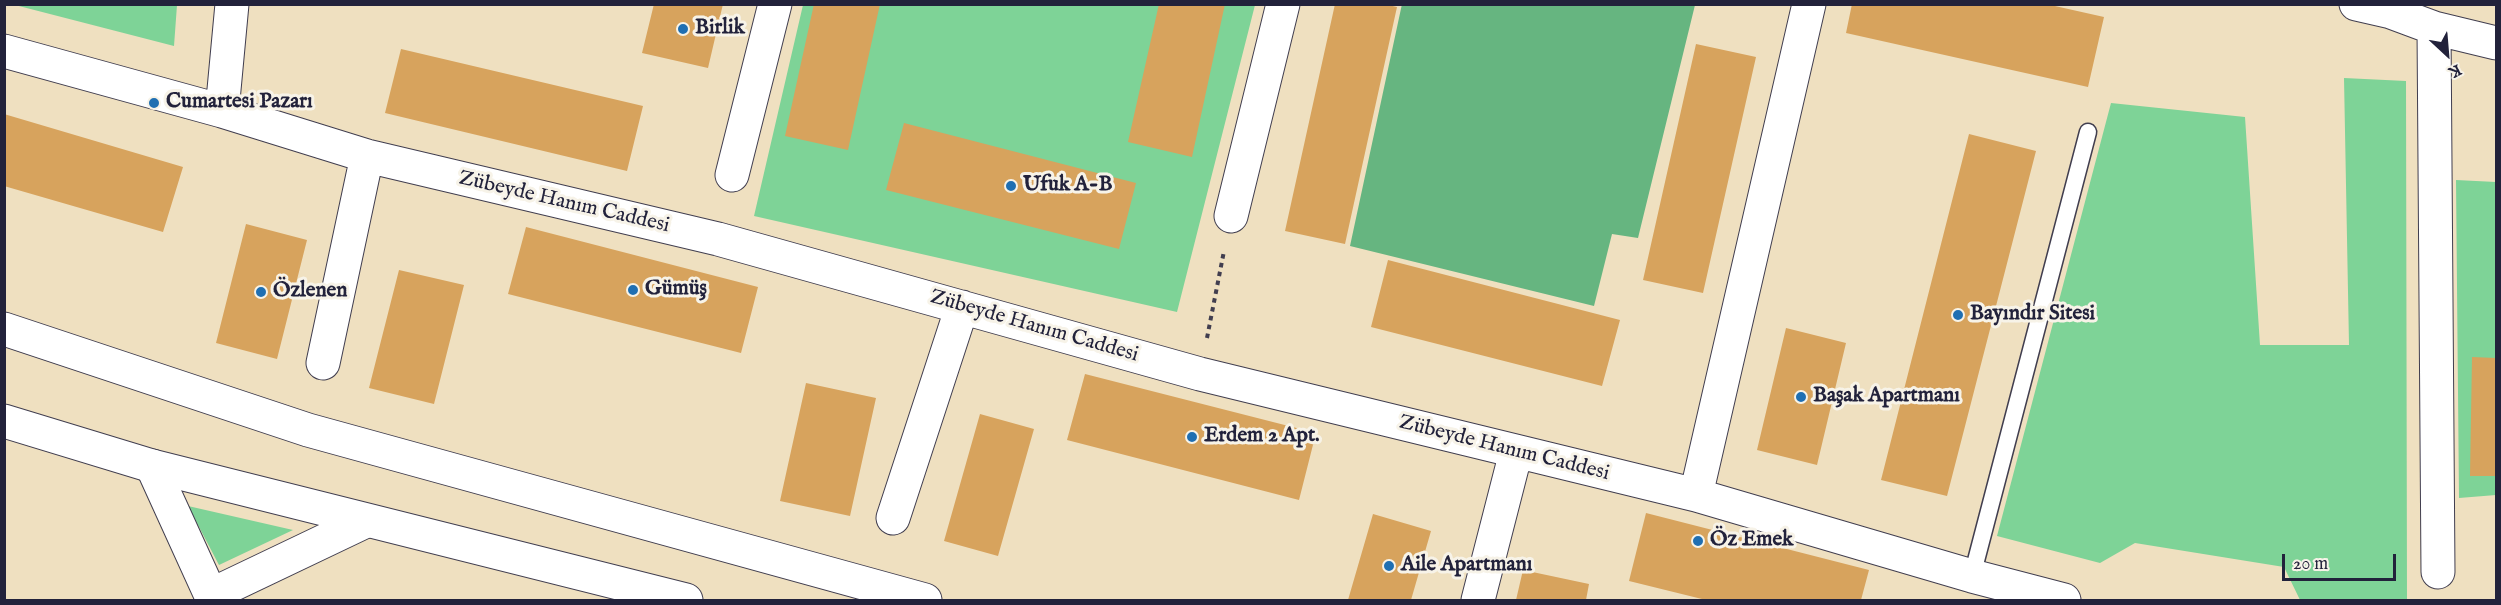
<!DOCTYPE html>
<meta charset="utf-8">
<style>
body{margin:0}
#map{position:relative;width:2501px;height:605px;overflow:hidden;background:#efe0c0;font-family:"IM FELL English",serif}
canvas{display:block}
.frame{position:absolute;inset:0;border:6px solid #22223b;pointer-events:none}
.north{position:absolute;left:2417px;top:24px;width:60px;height:60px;-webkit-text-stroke:4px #f7f3e8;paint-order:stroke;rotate:154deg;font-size:16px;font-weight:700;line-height:24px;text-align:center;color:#22223b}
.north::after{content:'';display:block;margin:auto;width:21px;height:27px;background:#22223b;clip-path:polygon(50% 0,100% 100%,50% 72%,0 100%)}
.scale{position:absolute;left:2282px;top:554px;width:114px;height:27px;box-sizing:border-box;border:3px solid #22223b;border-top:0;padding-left:8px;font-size:18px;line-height:21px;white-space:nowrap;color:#22223b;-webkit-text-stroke:4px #f7f3e8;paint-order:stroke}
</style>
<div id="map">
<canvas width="2501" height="605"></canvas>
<div class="frame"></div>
<div class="north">K</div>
<div class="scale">20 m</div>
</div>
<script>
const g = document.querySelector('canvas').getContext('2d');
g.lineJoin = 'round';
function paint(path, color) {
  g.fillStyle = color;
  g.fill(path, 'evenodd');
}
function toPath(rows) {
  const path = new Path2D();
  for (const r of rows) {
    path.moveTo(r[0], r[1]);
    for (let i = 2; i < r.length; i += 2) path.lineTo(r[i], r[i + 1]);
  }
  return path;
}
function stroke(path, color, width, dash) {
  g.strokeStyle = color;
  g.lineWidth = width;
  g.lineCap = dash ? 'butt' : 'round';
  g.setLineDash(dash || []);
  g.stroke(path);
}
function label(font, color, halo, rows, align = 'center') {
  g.font = font + ' "IM FELL English",serif';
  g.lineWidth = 6;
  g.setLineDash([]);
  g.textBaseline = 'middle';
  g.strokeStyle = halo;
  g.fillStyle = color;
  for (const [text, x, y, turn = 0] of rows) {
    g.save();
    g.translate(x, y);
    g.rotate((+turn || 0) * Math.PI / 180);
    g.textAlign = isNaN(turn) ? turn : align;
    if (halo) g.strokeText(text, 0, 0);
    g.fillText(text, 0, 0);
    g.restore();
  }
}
const green = toPath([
 [15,5,177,5,174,46],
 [803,5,1255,5,1177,312,754,216],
 [2344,78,2406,81,2407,600,2300,600,2284,567,2135,543,2100,563,1997,536,2111,103,2245,117,2260,345,2349,345],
 [2456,180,2496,182,2496,495,2459,498],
 [188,506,293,530,219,565]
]);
const forest = toPath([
 [1402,4,1695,5,1638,238,1612,234,1594,306,1350,246]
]);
const building = toPath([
 [654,4,723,4,708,68,642,53],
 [814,4,880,4,848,150,785,136],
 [1159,4,1225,4,1192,157,1128,142],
 [1335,4,1384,4,1397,7,1345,244,1285,231],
 [1852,4,2046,4,2104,17,2088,87,1846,33],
 [1696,44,1756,57,1703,293,1643,280],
 [401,49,643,106,627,171,385,113],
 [4,114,183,167,163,232,4,186],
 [904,123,1136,183,1119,249,886,190],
 [1969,134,2036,151,1947,496,1881,480],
 [246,224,307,240,277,359,216,343],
 [526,227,758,287,741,353,508,294],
 [1388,260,1620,320,1602,386,1371,327],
 [399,270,464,285,434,404,369,388],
 [1786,328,1846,343,1817,465,1757,450],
 [2472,357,2496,358,2496,476,2470,476],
 [1085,374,1316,433,1299,500,1067,440],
 [806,383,876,398,850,516,780,501],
 [980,414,1034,429,998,556,944,541],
 [1646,513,1869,570,1861,600,1706,600,1629,581],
 [1373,514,1431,531,1411,600,1348,600],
 [1523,570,1589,584,1586,600,1516,600]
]);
const path = toPath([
 [1207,338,1224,251]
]);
const lane = toPath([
 [1972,576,2088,132]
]);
const street = toPath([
 [2356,4,2391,12,2434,28,2496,43],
 [2434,28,2438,572],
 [4,51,222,111,367,156,718,239,1200,374,1696,495,1972,576,2064,600],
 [222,111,232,4],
 [732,175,775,4],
 [1231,216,1283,4],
 [323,363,367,156],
 [152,466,213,600],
 [1696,495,1809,4],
 [893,518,962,307],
 [211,595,366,521],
 [1478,600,1516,452]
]);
const secondary = toPath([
 [4,329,308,430,925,600],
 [4,421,152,466,686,600]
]);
const markers = [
 [683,29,6,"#1f6fb2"],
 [154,103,6,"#1f6fb2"],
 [1011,186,6,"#1f6fb2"],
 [633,290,6,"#1f6fb2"],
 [261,292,6,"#1f6fb2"],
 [1958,315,6,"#1f6fb2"],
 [1801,397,6,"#1f6fb2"],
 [1192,437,6,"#1f6fb2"],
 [1698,541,6,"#1f6fb2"],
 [1389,566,6,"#1f6fb2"]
];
const poiNames = [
 ["Birlik",695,29],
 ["Cumartesi Pazarı",166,103],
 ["Ufuk A-B",1023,186],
 ["Gümüş",645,290],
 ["Özlenen",273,292],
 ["Bayındır Sitesi",1970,315],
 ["Başak Apartmanı",1813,397],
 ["Erdem 2 Apt.",1204,437],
 ["Öz Emek",1710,541],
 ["Aile Apartmanı",1401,566]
];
const streetNames = [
 ["Zübeyde Hanım Caddesi",564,203,13],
 ["Zübeyde Hanım Caddesi",1034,327,16],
 ["Zübeyde Hanım Caddesi",1504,449,14]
];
paint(green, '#7ed397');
paint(forest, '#66b580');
paint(building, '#d7a35d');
stroke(lane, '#413e4f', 19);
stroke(street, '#413e4f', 35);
stroke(secondary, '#413e4f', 35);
stroke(path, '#413e4f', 4, [4.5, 4.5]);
stroke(lane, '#fff', 16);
stroke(street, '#fff', 33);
stroke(secondary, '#fff', 33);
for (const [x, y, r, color] of markers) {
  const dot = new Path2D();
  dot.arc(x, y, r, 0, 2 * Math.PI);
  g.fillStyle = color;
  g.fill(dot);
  stroke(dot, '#f7f3e8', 2);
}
label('bold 21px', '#22223b', '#f7f3e8', poiNames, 'left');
label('21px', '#22223b', '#f7f3e8', streetNames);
</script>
